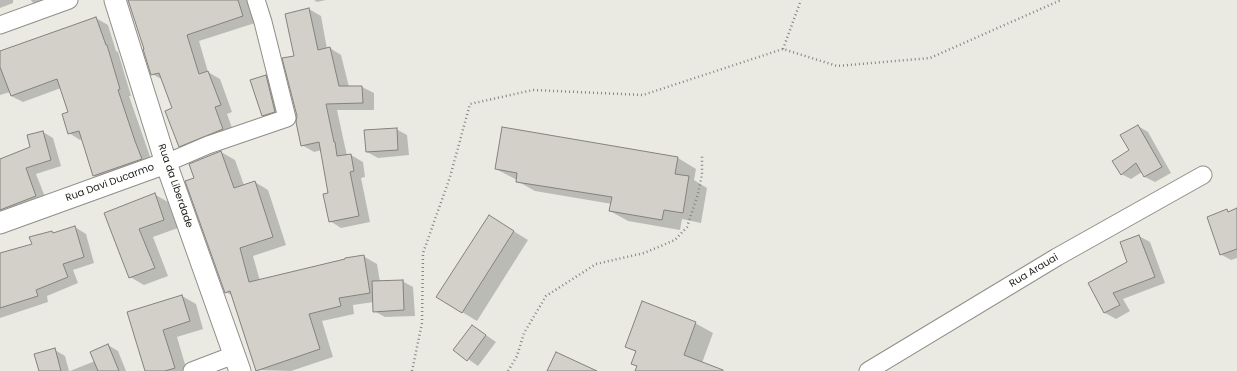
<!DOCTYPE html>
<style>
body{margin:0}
canvas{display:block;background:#eaeae3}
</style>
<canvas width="1237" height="371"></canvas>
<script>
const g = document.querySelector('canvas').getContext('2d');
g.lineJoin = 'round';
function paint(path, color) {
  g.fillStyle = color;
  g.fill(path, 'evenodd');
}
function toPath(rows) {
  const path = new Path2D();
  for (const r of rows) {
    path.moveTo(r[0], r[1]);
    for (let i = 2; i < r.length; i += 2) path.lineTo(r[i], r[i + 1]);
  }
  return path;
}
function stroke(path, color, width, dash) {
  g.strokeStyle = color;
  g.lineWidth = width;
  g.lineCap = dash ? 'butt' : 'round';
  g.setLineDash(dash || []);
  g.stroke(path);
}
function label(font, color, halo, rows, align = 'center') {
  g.font = font + ' Poppins,sans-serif';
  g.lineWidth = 3.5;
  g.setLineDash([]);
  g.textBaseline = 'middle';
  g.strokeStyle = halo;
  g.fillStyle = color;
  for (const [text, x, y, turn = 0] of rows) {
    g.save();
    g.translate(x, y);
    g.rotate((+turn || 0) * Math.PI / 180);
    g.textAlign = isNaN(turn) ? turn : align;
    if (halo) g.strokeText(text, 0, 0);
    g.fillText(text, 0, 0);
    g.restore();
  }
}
const shadow = toPath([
 [0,0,13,0,13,3,0,8],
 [31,0,66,0,43,8,32,2],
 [129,0,247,0,255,23,199,41,208,72,220,79,232,112,227,114,235,136,192,153,179,146,173,109,163,80,152,74],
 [314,0,326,0,317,2],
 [309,9,321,16,327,49,330,48,341,55,349,87,362,87,374,93,374,110,337,110,347,156,351,155,363,162,365,177,361,178,370,222,341,228,330,221,329,194,322,150,314,152,302,145,298,116,295,56],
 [96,18,108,25,116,51,118,52,131,96,129,96,153,165,106,182,94,176,82,139,80,140,69,133,70,112,61,88,23,102,11,96,10,92,0,95,0,52],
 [266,76,276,82,285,117,274,121,263,115],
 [1138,126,1148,132,1171,173,1155,182,1145,177,1142,172,1131,179,1121,174],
 [396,129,407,135,409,155,378,158,367,152],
 [503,129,678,158,696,169,694,180,707,188,701,223,682,219,680,230,628,221,610,211,612,204,535,191,517,181,517,180,496,169],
 [43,132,53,138,61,166,36,174,47,202,0,220,0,174,31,148],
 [221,152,235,160,244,185,255,182,268,190,286,245,253,256,260,281,363,256,377,264,380,282,402,281,413,287,415,316,385,317,374,311,374,302,353,305,354,314,322,321,333,357,291,371,257,370,233,296,226,292,196,178],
 [154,194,168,202,178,228,153,237,168,276,144,285,130,277,105,214],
 [1237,209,1237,258,1231,260,1220,254,1227,210,1230,212],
 [489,216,528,240,477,321,462,312],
 [75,227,86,234,94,263,73,270,78,283,47,296,48,302,0,318,0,254,33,245,52,232,54,234],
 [1139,236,1150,242,1165,283,1123,299,1130,311,1116,319,1105,313,1090,284,1128,263],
 [182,296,196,304,203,329,177,337,187,371,146,371,128,313],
 [695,323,713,333,702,363,715,371,636,371,638,367,632,363,636,352,626,346],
 [473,326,496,342,478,366,455,350],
 [108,345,118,351,126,371,70,371,95,361],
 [55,350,65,356,69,371,40,371]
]);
const building = toPath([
 [128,0,238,0,243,16,187,35,199,74,208,71,221,105,215,107,223,129,179,147,165,111,172,108,159,73,151,75,143,49,144,49,128,0],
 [309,8,318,50,330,47,339,86,362,86,363,103,326,104,334,142,335,142,337,156,351,154,354,171,350,172,359,216,329,222,323,194,328,193,319,142,301,146,296,122,297,116,282,58,294,56,285,14,309,8],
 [96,17,106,45,107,45,120,89,118,90,135,141,142,159,93,176,79,131,68,134,62,114,68,112,57,79,11,96,0,67,0,51,96,17],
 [266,75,275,112,262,116,250,80,266,75],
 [1138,125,1162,167,1144,177,1136,163,1121,175,1112,161,1129,150,1120,135,1138,125],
 [502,127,678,157,675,174,689,176,683,213,664,210,662,220,609,211,612,197,516,182,517,173,495,169,502,127],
 [397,128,398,150,366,152,364,130,397,128],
 [43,131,51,160,26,168,36,196,0,210,0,159,30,147,27,135,43,131],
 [221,151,234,188,255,181,273,237,240,248,249,282,345,259,345,258,364,255,370,293,339,298,341,306,309,314,320,349,256,371,230,291,225,293,185,181,194,178,189,164,221,151],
 [155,193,164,220,139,229,155,268,129,278,104,213,155,193],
 [1237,208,1237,249,1220,255,1207,217,1227,209,1228,212,1237,208],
 [489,215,514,231,462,313,436,297,489,215],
 [75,226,84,257,63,264,68,277,36,290,38,296,0,308,0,253,32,244,29,237,52,231,53,233,75,226],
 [1139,235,1155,277,1113,293,1120,305,1104,313,1088,283,1127,262,1120,242,1139,235],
 [403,280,404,310,373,312,372,281,403,280],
 [182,295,190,321,163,330,175,368,165,371,145,371,127,312,182,295],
 [642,301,696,322,684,355,723,370,723,371,635,371,637,366,631,364,636,351,625,347,642,301],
 [472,325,486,335,467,361,453,350,472,325],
 [108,344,119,371,98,371,90,352,108,344],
 [55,348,61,371,39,371,34,354,55,348],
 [556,352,597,371,547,371,556,352]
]);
const path = toPath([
 [783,49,801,0],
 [412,371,422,323,423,253,450,177,470,104,533,90,643,95,783,49,837,66,930,58,1061,0],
 [508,371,517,356,524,333,546,296,596,264,644,253,675,240,687,227,698,194,702,174,702,154]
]);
const minor = toPath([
 [0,25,69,0],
 [166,163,208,145,287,118,263,22,256,0],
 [192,371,234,355],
 [868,371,1057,257,1203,175]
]);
const tertiary = toPath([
 [115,0,166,163,240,371],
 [0,223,166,163]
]);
const streetNames = [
 ["Rua Davi Ducarmo",110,183,-20],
 ["Rua da Liberdade",175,186,71],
 ["Rua Arauai",1034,271,-31]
];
paint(shadow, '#0003');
paint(building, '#d3cfc9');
stroke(building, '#85817c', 1);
stroke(minor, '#8f8e88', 19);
stroke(tertiary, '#8f8e88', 23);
stroke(path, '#848480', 2.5, [1, 3]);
stroke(minor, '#fff', 17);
stroke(tertiary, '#fff', 21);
label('10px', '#1f1f1d', '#fffffe', streetNames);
</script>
